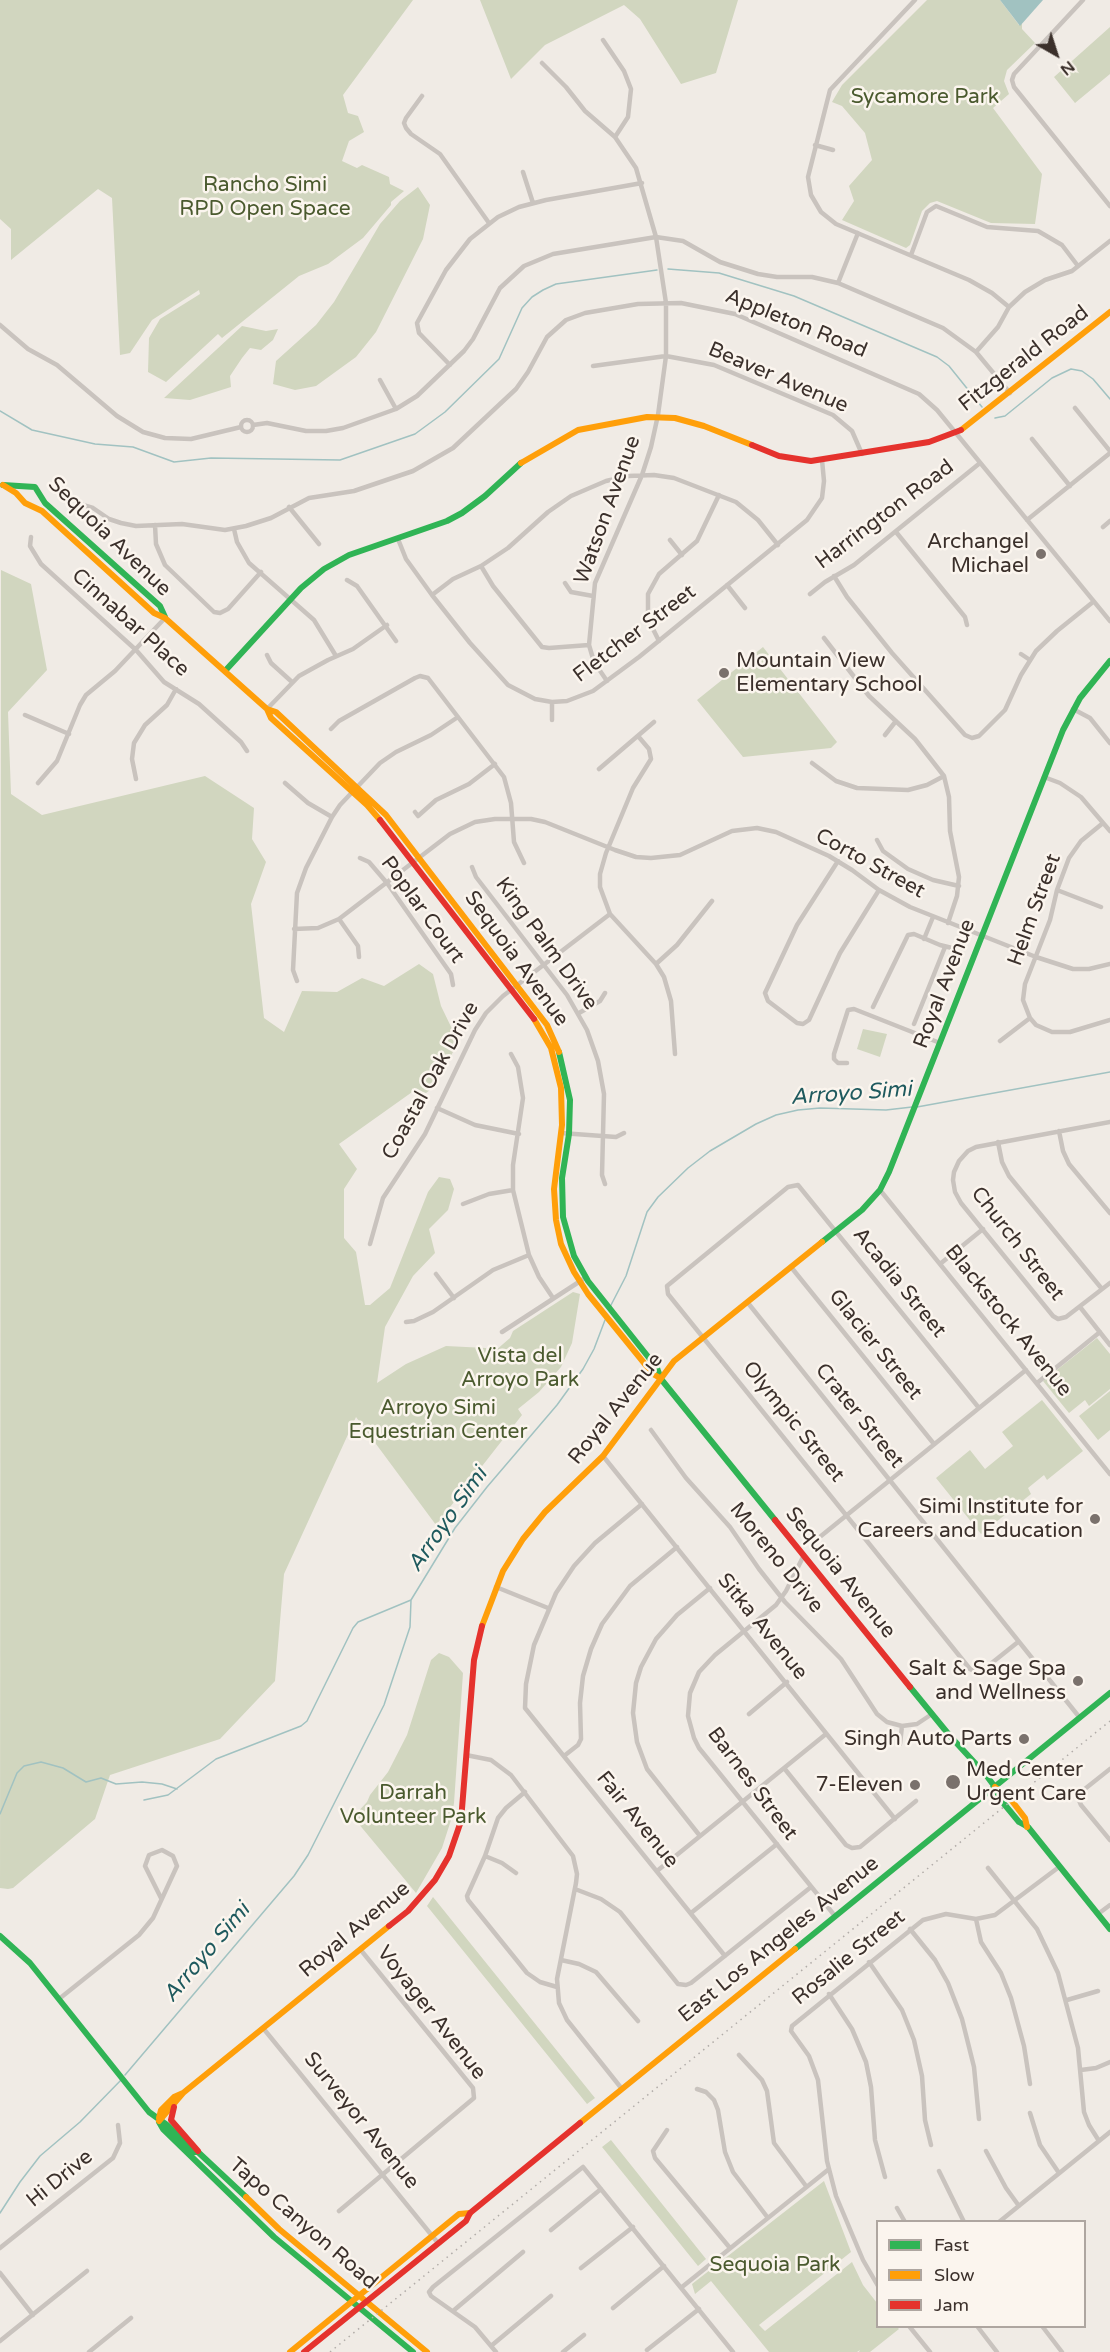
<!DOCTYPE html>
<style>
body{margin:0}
#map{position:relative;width:1110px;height:2352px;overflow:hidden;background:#f0ebe5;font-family:"Varela Round",sans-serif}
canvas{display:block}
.legend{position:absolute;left:876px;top:2220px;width:210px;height:108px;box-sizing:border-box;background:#fbf5ee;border:2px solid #aea6a0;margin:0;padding:8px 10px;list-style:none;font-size:18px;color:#3b302b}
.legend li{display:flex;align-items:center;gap:12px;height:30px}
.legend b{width:30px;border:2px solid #aea6a0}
.north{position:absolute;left:1026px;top:24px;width:60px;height:60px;-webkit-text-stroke:4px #fbf5ee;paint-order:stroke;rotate:141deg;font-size:16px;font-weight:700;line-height:24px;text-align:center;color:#3b302b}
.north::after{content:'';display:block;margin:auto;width:21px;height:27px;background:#3b302b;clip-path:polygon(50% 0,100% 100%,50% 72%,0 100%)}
</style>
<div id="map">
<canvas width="1110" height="2352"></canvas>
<ul class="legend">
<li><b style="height:8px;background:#30b455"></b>Fast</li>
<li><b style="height:8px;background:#ff9f0a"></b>Slow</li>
<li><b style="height:8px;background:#e5322d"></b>Jam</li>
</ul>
<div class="north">N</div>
</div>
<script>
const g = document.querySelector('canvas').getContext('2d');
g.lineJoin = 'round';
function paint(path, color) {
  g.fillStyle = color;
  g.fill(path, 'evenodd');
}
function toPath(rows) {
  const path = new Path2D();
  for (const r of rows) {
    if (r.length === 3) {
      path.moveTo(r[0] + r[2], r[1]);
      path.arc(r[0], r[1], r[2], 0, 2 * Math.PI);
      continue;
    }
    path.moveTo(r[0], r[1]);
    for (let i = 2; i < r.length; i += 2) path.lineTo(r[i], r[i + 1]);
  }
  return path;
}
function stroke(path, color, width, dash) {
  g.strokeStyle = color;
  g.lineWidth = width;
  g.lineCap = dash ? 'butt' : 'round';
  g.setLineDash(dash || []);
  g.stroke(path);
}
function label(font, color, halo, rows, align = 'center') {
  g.font = font + ' "Varela Round",sans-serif';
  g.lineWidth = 5;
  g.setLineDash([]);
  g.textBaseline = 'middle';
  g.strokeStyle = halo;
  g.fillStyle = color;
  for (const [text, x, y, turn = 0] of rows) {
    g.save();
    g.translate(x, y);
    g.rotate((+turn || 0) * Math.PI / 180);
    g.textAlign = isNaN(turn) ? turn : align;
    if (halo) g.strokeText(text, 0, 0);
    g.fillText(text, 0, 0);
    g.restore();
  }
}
const green = toPath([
 [0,0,413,0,343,95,348,113,358,116,364,132,349,141,342,161,357,168,362,165,389,177,390,184,404,191,391,202,391,205,363,238,328,264,299,276,222,338,218,334,166,382,148,372,149,338,160,319,200,294,199,290,152,320,130,353,120,355,112,198,98,189,11,260,11,229,0,219],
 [480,0,738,0,716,73,681,84,640,19,624,5,545,45,511,79],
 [927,0,1000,0,1019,25,1022,23,1022,29,1035,43,1007,70,1004,81,1009,94,993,108,1042,174,1035,224,991,223,937,201,930,203,922,211,910,245,906,248,842,220,854,201,849,186,872,160,865,133,842,106,832,102,842,85],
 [1110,27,1110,74,1075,103,1054,77],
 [418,187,430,205,423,239,376,332,356,357,316,386,295,390,273,384,276,361,316,325,334,302,380,224,400,201],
 [242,326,266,331,278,329,273,340,261,350,250,348,242,358,230,376,231,387,190,400,164,398],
 [1,570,31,584,47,670,8,712,11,794,42,815,205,776,254,808,252,839,266,862,251,904,264,1018,284,1032,302,991,337,992,362,978,384,986,419,964,433,974,441,1006,455,1035,460,1039,434,1087,426,1093,415,1090,339,1144,357,1169,344,1189,344,1238,356,1252,365,1305,370,1305,390,1288,428,1192,439,1177,450,1179,454,1189,448,1210,429,1229,435,1253,413,1276,385,1327,377,1383,406,1364,446,1346,486,1348,488,1357,510,1338,513,1331,573,1292,580,1294,572,1343,561,1367,539,1392,518,1409,522,1415,436,1525,356,1417,284,1574,275,1681,220,1739,110,1775,95,1819,13,1888,8,1889,0,1888],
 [763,647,837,742,831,748,743,757,697,700],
 [863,1029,887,1034,880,1057,857,1049],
 [1097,1338,1110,1354,1110,1389,1089,1406,1085,1400,1069,1413,1043,1381],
 [1110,1391,1110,1430,1098,1440,1079,1416],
 [1042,1400,1083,1451,1047,1480,1044,1475,1028,1488,1031,1494,981,1534,936,1478,970,1450,985,1469,1013,1446,1002,1432],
 [439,1653,449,1657,463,1673,454,1803,451,1820,442,1848,416,1893,353,1817,367,1802,370,1795,388,1772,407,1735,431,1660],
 [433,1897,595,2098,587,2104,427,1906],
 [611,2140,706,2259,698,2266,602,2147],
 [824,2181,851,2252,759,2325,765,2331,852,2262,863,2285,877,2303,878,2326,897,2327,899,2329,870,2352,859,2352,860,2350,857,2352,769,2352,711,2281,695,2294,692,2284]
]);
const water = toPath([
 [1000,0,1043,0,1020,26]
]);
const stream = toPath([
 [668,269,719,273,794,296,937,357,949,366,982,407],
 [0,411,32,430,95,444,133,447,174,462,211,458,340,460,415,434,445,412,499,359,522,308,532,297,543,290,556,284,657,270],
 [995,418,1005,416,1052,378,1071,369,1082,371,1093,379,1110,399],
 [917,1107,1110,1072],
 [610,1307,626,1276,647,1212,658,1197,688,1168,710,1151,756,1124,776,1115,798,1110,820,1108,886,1110,912,1107],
 [144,1800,168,1795,216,1759,301,1726,307,1721,353,1628,358,1622,411,1600],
 [0,1814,17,1773,24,1766,41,1762,63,1768,86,1782,101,1778,116,1784,142,1782,162,1784,177,1789],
 [125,2075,294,1876,308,1855,384,1705,410,1627,411,1600,455,1528,487,1487,557,1405,583,1369,594,1349,605,1320],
 [0,2213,20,2182,40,2156,80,2122,122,2079]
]);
const street = toPath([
 [915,0,830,90,808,177,811,195,821,212,836,224,969,280,992,293,1009,307],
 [1083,0,1014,74,1012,80,1014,87,1110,206],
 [603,40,624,71,631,89,628,117,615,137],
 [542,63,566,87,585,111,615,137,636,168,656,237,666,303,666,356,658,415,651,447,642,475,595,583,589,645,594,662,607,681],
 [422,96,406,118,404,123,406,128,411,134,440,154,489,223],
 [815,145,833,150],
 [523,172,533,203],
 [911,255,927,212,936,206,987,227,1038,231,1062,245,1078,266],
 [838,283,858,233],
 [0,325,28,349,57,365,117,416,143,432,165,438,191,439,241,427],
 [976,352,998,327,1009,307,1025,292,1045,280,1072,271,1110,241],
 [450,365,419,333,417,323,446,270,470,239,498,217,519,207,546,200,642,183],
 [593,366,666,356,714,365,833,415,852,431,862,454],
 [380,380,396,409],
 [1075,408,1110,451],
 [247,426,6],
 [253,425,267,423,306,431,326,431,343,428,396,409,417,396,464,351,473,339,500,288,524,266,553,254,656,237,683,241,720,262,758,274,777,277,812,277,838,283,943,328,976,352,1010,393],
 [1032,439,1070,486],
 [83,505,93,508,109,519,121,523,136,526,182,524,225,530,246,526,271,518,309,498,354,491,413,471,453,448,516,389,528,372,547,337,566,320,585,313,638,304,681,303,735,314,919,394,937,410,1110,621],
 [289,507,319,544],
 [1027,520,1110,453],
 [155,525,156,544,165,565,214,612,220,613,228,609,261,572],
 [1103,527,1110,521],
 [234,529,237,542,249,563,314,620,336,656],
 [896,532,965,617,967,625],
 [31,537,30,546,41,564,136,650,164,682,199,704,241,742,247,751],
 [398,539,406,559,432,595,470,643,508,685,535,699,552,702,567,701,593,691,639,657,807,520,822,498,824,481,822,460],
 [670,540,682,555],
 [481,566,493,586,542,647,549,648,589,645],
 [834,576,847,597,892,653,965,735,972,738,979,736,1005,710,1021,675,1036,651,1057,631,1093,602],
 [347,580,357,586,396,641],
 [565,583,571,592,593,596],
 [727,585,745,608],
 [810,594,825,582,854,565,980,463],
 [432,595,453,579,481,566,508,548,548,512,571,496,606,481,628,476,654,475,674,478,736,502,758,520,778,545],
 [824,638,869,696,915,739,944,776,949,797,950,831,959,877,957,896,948,923],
 [659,641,648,619,648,594,659,574,697,541,719,495],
 [1021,654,1030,660],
 [267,655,271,663,292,682],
 [552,702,552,720],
 [267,709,299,676,328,660,353,649,387,625],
 [1073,709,1090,718,1110,743],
 [25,715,69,734],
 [331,729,339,721,415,678,420,676,428,678,504,777,511,803,514,842,524,863],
 [885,735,896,721],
 [638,736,649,749,651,759,633,788,606,853,600,874,600,887,610,914,656,964,664,977,671,1001,675,1054],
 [812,763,836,781,857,788,908,790,927,785,944,776],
 [599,769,654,722],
 [1044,777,1060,783,1081,797,1110,831],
 [136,779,132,759,134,743,145,725,167,705,176,689],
 [38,783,57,761,80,705,86,695,115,671,165,618],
 [285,783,308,803,332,817],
 [415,812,418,816,436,800,469,784,495,764],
 [1103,823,1081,841,1069,858,1057,890,1050,920,1025,984,1023,1000,1030,1018,1036,1025,1052,1032,1070,1032,1110,1020],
 [877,840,883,851,908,869,933,880,959,886],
 [360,858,369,862,387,883,451,974,453,985],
 [838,861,797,925,765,993,768,1001,797,1023,803,1024,809,1020,840,953,879,890],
 [472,867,476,877,567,995,587,1030,598,1061,604,1094,602,1175,605,1184],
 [1057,890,1101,907],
 [339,919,358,946,359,957],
 [294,929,318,928,339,919,450,834,475,822,495,819,531,819,545,822,615,850,636,857,651,858,680,855,732,831,757,828,776,832,829,856,852,870,879,890,910,907,1036,957,1073,969,1089,969,1110,964],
 [924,939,933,917],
 [656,964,677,945,712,901],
 [297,981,293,970,297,893,306,868,332,817,340,805,380,763,396,752,431,735,458,717],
 [873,1007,908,935,914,934,940,945,952,948],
 [579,1013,600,1001,605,993],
 [914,1024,945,947],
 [1000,1041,1030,1018],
 [511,1054,518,1067,523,1098,513,1165,513,1190,529,1255,539,1277,553,1298],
 [847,1063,838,1063,834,1059,834,1054,848,1010,854,1009,940,1043],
 [437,1108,475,1125,519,1134],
 [1110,1122,976,1147,968,1151,959,1161,954,1172,953,1180,955,1192,961,1203,1053,1316,1058,1319,1066,1317,1110,1283],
 [1059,1131,1063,1151,1069,1164,1110,1213],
 [561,1133,616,1137,624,1133],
 [998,1142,1002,1162,1009,1176,1102,1289],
 [880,1190,1110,1474],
 [463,1204,489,1194,513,1190],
 [370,1244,383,1198,425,1134,475,1030,486,1013,503,996,610,914],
 [940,1264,983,1229],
 [791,1267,934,1444],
 [436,1274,454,1298],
 [748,1303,1080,1718],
 [1080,1307,1110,1345],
 [406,1322,414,1321,433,1312,493,1270,529,1255],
 [502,1332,585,1278],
 [1037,1383,1100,1332],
 [979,1408,798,1185,788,1187,667,1286,668,1294,970,1669,976,1672,983,1670,1018,1642],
 [651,1430,686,1478,730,1527,759,1569,785,1602,841,1659,877,1714,887,1722,902,1726,917,1724,932,1714],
 [603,1456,895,1819],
 [642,1504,595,1543,574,1566,556,1593,534,1645,526,1684,525,1708,725,1956],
 [821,1536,1026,1370],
 [804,1555,786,1591,776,1605,715,1655,699,1672,690,1693,688,1716,694,1738,699,1748,835,1916],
 [496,1587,548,1608],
 [749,1714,787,1682],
 [900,1744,902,1726],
 [466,1755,491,1760,511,1775,573,1856,577,1874,576,1883,557,1979,559,2003,567,2020,622,2089],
 [564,1756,578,1745,581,1739,580,1703,583,1676,591,1649,602,1624,630,1586,677,1547],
 [784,1768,846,1845,852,1848,860,1847,916,1801],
 [1110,1769,1081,1792,1078,1798,1081,1805,1110,1840],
 [525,1792,506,1808,498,1818,485,1856,467,1896,468,1900,527,1973,540,1982,557,1987],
 [700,1836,647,1769,637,1742,633,1713,636,1683,641,1667,656,1639,677,1615,710,1588],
 [485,1856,502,1863,516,1873],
 [988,1868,1037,1929,1058,1973,1078,2048,1084,2112,1089,2125,1099,2141],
 [657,1871,826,1734],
 [575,1889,601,1899,620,1912,678,1984,686,1985,691,1983,811,1887],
 [691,1913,777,1844],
 [1098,1914,1110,1905],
 [976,1919,981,1942,1001,1973,1011,1998,1024,2046,1030,2084],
 [910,1929,935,1960,948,1983,962,2019,974,2067,979,2119],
 [561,1960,579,1964,596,1972,638,2021],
 [869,1962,902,2010,914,2040,922,2076,925,2120,931,2145],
 [829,1994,852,2029,866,2062,871,2087,875,2140,885,2177],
 [59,1999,139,1935,153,1918,177,1866,173,1856,162,1850,149,1855,145,1866,161,1898],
 [1067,2000,1098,1991],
 [263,2028,438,2243],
 [739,2055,762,2080,767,2091,774,2143,806,2186],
 [1081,2070,1096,2068,1110,2062],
 [697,2089,706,2092,714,2100,718,2110,725,2152,733,2172,768,2218],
 [1030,2113,1040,2145,1059,2173],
 [667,2130,653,2151,655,2158,730,2248],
 [986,2151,1006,2188,1019,2206],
 [939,2171,964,2222],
 [897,2208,905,2222],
 [339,2211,474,2098,473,2088,360,1949],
 [999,2222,1110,2132],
 [551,2230,601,2189],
 [0,2248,113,2158,120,2143,118,2125],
 [581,2268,633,2227],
 [0,2273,33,2315],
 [878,2286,863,2260,836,2196,827,2161,818,2080,809,2056,791,2031,792,2026,923,1920,946,1914,976,1919,995,1915,1059,1867],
 [682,2287,829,2169],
 [613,2308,664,2266],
 [453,2311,523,2252],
 [909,2326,930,2352],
 [977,2326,997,2352],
 [1042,2326,1062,2352],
 [0,2341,87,2271],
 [491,2346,551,2296],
 [647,2350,699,2309],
 [89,2352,131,2318],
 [496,2352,475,2327,431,2296,429,2292,433,2287,583,2167,733,2352],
 [563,2352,584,2335]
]);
const fast = toPath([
 [3,485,35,487,45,503,160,606,165,617],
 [225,671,301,588,324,569,349,555,447,521,462,513,485,496,521,463],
 [559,1052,570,1100,569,1134,562,1178,563,1217,574,1256,588,1281,657,1368,661,1379,775,1520],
 [822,1242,862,1210,880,1190,889,1172,1063,730,1080,698,1110,661],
 [910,1687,950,1736,986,1775,995,1787,1000,1799,1019,1822,1028,1827,1110,1929],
 [0,1936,30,1963,149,2112,167,2125,195,2152,198,2152,246,2197],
 [795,1949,1110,1693],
 [159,2122,163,2129,274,2237,413,2352]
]);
const slow = toPath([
 [961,430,1110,312],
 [521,463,578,430,647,417,675,418,704,426,752,445],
 [3,485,16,493,25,503,42,511,154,613,165,618,267,709,271,718,367,805,380,820],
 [267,709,276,712,386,815,547,1025,559,1052],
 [534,1019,551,1048,561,1088,562,1125,554,1189,556,1220,561,1244,574,1272,588,1294,653,1374,660,1378],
 [482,1626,503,1571,523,1539,545,1512,603,1456,674,1361,822,1242],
 [995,1787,1012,1801,1025,1818,1027,1827],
 [159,2118,161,2110,174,2097,183,2093],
 [159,2121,183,2093,389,1926],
 [580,2123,795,1949],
 [246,2197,279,2229,427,2352],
 [290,2352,459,2214,470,2213]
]);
const jam = toPath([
 [752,445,779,456,811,461,929,442,961,430],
 [380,820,534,1019],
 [775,1520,910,1687],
 [389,1926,408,1911,435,1880,449,1856,461,1821,474,1660,482,1626],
 [174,2107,171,2120,198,2151],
 [304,2352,466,2221,470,2213,580,2123]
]);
const rail = toPath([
 [330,2352,1110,1721]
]);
const markers = [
 [1041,554,6,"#7a716c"],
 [724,673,6,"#7a716c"],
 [1095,1519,6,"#7a716c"],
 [1078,1681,6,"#7a716c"],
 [1024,1739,6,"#7a716c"],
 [953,1782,8,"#7a716c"],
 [915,1785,6,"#7a716c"]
];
const parkNames = [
 ["Sycamore Park",925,97],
 ["Rancho Simi",265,185],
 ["RPD Open Space",265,209],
 ["Vista del",520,1356],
 ["Arroyo Park",520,1380],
 ["Arroyo Simi",438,1408],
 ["Equestrian Center",438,1432],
 ["Darrah",413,1793],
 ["Volunteer Park",413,1817],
 ["Sequoia Park",775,2265]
];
const streetNames = [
 ["Appleton Road",796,324,22],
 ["Fitzgerald Road",1024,359,-38],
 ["Beaver Avenue",778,378,23],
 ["Watson Avenue",608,510,-70],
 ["Harrington Road",885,515,-37],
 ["Sequoia Avenue",109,537,44],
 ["Cinnabar Place",130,623,42],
 ["Fletcher Street",635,634,-37],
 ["Corto Street",870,864,29],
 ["Poplar Court",422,910,54],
 ["Helm Street",1035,910,-70],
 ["King Palm Drive",546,944,54],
 ["Sequoia Avenue",516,959,54],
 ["Royal Avenue",945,984,-69],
 ["Coastal Oak Drive",431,1081,-61],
 ["Church Street",1017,1244,52],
 ["Acadia Street",899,1283,51],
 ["Blackstock Avenue",1008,1321,51],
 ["Glacier Street",875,1345,51],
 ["Royal Avenue",616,1409,-51],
 ["Crater Street",859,1416,51],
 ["Olympic Street",793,1422,51],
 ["Moreno Drive",776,1558,51],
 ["Sequoia Avenue",840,1573,51],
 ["Sitka Avenue",762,1627,51],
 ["Barnes Street",752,1784,53],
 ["Fair Avenue",637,1820,51],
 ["Royal Avenue",355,1930,-40],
 ["East Los Angeles Avenue",779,1940,-39],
 ["Rosalie Street",849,1958,-39],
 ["Voyager Avenue",431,2013,52],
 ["Surveyor Avenue",361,2121,51],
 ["Hi Drive",60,2179,-39],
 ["Tapo Canyon Road",303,2224,41]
];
const poiNames = [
 ["Archangel",1029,542],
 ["Michael",1029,566],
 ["Mountain View",736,661,"left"],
 ["Elementary School",736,685,"left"],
 ["Simi Institute for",1083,1507],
 ["Careers and Education",1083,1531],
 ["Salt & Sage Spa",1066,1669],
 ["and Wellness",1066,1693],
 ["Singh Auto Parts",1012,1739],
 ["Med Center",966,1770,"left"],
 ["Urgent Care",966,1794,"left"],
 ["7-Eleven",903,1785]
];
const waterNames = [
 ["Arroyo Simi",851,1094,-4],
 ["Arroyo Simi",448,1520,-55],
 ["Arroyo Simi",207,1953,-50]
];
paint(green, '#d1d6bf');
paint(water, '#a1c2c1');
stroke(stream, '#a1c2c1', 1.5);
stroke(street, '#c9c3be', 4.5);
stroke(fast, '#30b455', 6);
stroke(slow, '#ff9f0a', 6);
stroke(jam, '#e5322d', 6);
stroke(rail, '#b1aca8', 1.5, [1.5, 4.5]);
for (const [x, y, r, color] of markers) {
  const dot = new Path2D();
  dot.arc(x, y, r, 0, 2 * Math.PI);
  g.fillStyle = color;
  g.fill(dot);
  stroke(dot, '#fbf5ee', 2);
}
label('21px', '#4a5a2e', '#fbf5ee', parkNames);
label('21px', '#3b302b', '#fbf5ee', streetNames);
label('21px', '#3b302b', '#fbf5ee', poiNames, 'right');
label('italic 22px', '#1f5a5e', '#fbf5ee', waterNames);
</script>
